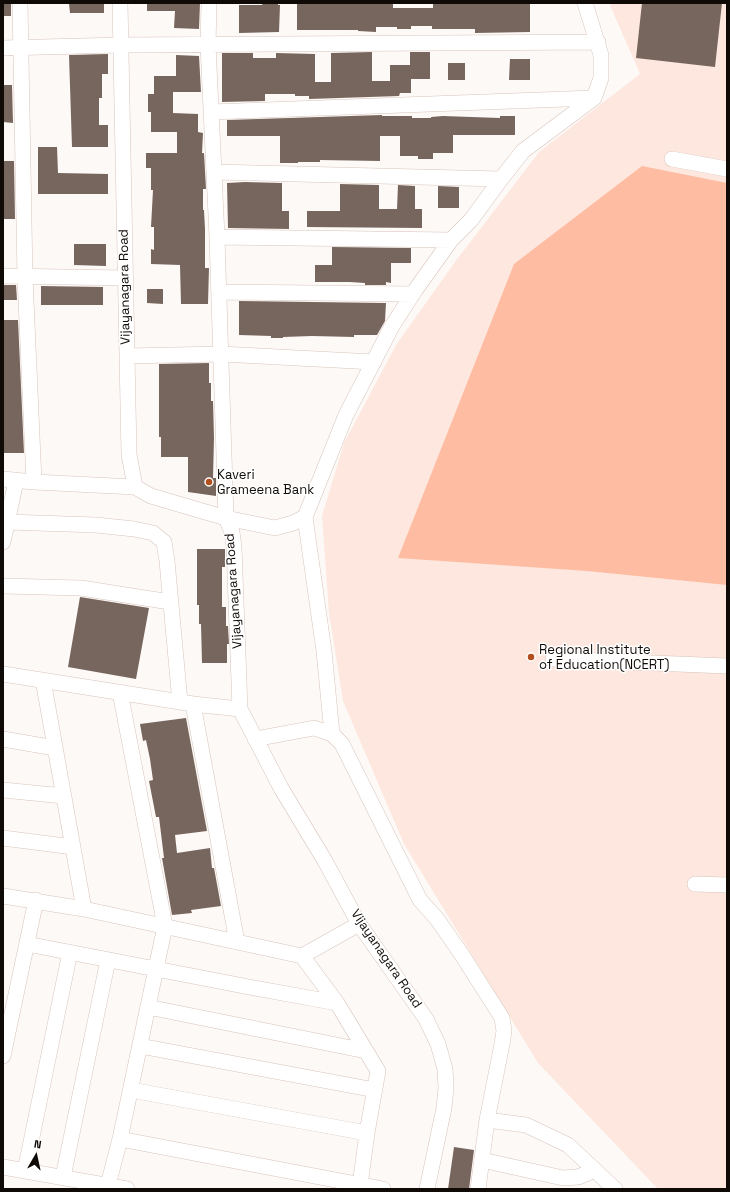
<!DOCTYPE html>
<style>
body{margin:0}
#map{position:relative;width:730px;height:1192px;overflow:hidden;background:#fdf9f7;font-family:"Space Grotesk",sans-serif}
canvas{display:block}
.frame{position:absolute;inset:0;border:4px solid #100a07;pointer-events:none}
.north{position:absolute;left:16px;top:1136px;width:40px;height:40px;-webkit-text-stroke:3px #fff;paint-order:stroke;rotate:9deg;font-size:11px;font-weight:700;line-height:16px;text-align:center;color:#100a07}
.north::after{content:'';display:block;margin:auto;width:14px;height:18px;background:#100a07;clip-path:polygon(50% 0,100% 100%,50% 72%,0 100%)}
</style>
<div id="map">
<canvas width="730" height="1192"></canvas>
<div class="frame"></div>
<div class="north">N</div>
</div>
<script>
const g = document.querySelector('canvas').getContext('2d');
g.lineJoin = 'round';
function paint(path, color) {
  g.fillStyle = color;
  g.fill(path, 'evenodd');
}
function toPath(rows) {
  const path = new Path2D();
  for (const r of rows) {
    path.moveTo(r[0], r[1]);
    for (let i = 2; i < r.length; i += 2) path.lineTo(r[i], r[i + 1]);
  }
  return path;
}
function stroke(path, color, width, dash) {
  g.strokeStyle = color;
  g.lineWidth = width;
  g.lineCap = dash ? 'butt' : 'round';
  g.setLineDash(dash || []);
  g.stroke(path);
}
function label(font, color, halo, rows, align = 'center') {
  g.font = font + ' "Space Grotesk",sans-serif';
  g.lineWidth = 3;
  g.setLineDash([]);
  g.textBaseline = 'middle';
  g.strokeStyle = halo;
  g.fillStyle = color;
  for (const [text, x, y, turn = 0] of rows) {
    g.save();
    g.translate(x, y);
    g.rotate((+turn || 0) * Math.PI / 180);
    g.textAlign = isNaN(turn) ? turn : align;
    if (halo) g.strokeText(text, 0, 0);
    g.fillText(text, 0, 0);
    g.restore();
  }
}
const built = toPath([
 [609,3,727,3,727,1189,658,1189,538,1063,404,844,343,701,329,613,322,516,344,443,396,345,455,262,539,152,640,74]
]);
const green = toPath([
 [642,166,727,183,727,585,587,571,398,558,514,264]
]);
const building = toPath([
 [3,3,11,3,11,16,3,16],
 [69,3,104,3,104,13,70,13],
 [147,3,200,3,199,29,174,28,175,11,147,11],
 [263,3,278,3,278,5,280,5,279,32,239,33,239,5,262,5],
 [297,3,393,4,393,8,433,8,433,3,530,3,530,32,475,33,475,29,432,29,432,26,411,26,411,29,397,29,397,27,376,27,376,32,358,31,358,30,297,30],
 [642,3,722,3,715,67,636,58],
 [372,52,372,81,390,81,390,65,410,65,410,52,430,52,430,79,411,79,411,93,400,93,399,96,309,99,309,96,295,96,295,94,265,94,265,101,222,102,222,53,253,53,253,58,276,58,276,53,315,54,315,82,331,82,331,53],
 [108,54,108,74,102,74,102,98,99,98,99,125,108,125,108,147,72,147,69,55],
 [176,55,199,56,201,92,173,92,173,113,198,114,198,132,203,133,202,153,204,153,206,189,203,189,203,210,204,210,205,229,205,268,209,268,208,304,181,304,180,265,151,264,151,249,154,250,154,227,151,227,153,190,151,190,151,168,146,168,146,153,177,153,177,132,151,132,151,112,148,112,148,94,154,94,154,76,176,76],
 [510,59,530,59,530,80,509,80],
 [448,63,465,63,465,80,448,80],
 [3,85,12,85,13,123,3,122],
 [382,115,382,116,412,116,412,118,431,118,431,117,443,116,500,118,500,116,515,116,515,135,453,135,453,153,433,153,433,159,418,159,418,156,400,156,400,136,380,136,380,161,320,160,320,162,298,162,298,163,280,163,280,136,227,136,227,120],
 [38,147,57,147,58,173,108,174,108,194,38,194],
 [3,161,14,161,15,219,3,219],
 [245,182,282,183,282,211,289,211,289,229,228,228,227,183],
 [340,184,379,185,379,209,397,209,398,185,415,186,415,209,422,209,422,228,307,227,307,211,340,211],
 [438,186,459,187,459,208,438,208],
 [74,244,106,244,106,266,74,265],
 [332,247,411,248,411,263,391,263,391,283,386,282,386,285,365,285,365,283,350,282,315,282,315,265,332,265],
 [3,285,16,285,17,300,3,300],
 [41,286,103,287,103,305,41,305],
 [147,289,163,289,163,304,147,303],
 [239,301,386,303,385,321,377,335,354,335,354,337,312,336,283,337,283,338,271,338,271,336,239,335],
 [3,320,18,320,24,453,3,453],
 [209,363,209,383,211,383,211,401,213,401,214,438,213,478,216,478,216,496,188,492,188,457,161,457,161,437,159,437,159,364],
 [197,549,225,549,225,567,222,567,222,607,226,607,226,626,228,626,229,644,227,644,227,663,202,663,201,624,199,624,199,605,197,605],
 [80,597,149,608,136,679,68,667],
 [186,718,207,831,175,835,177,853,210,848,212,868,214,868,221,906,191,910,192,913,172,915,162,858,164,858,159,817,156,817,149,781,153,780,150,759,146,740,143,741,140,724],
 [454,1147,474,1150,469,1189,448,1189]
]);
const minor = toPath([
 [20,3,25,277,34,482],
 [120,3,129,454,135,487,151,496,226,518,232,532,234,547,240,709,281,788,325,861,359,924,426,1019,438,1044,445,1069,446,1088,444,1108,427,1189],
 [209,3,208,45,217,237,226,518,275,528,293,523,305,517,346,415,392,326,416,289,451,240,471,220,501,179,523,151,594,98,601,78,601,55,585,3],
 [3,48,121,45,598,42],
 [211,112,594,98],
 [672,159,727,169],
 [214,172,501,179],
 [217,237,451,240],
 [3,276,125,278],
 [219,292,413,294],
 [127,356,221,354,374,362],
 [3,479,34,482,135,487],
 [305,517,324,651,332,734],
 [7,522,96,525,134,529,153,533,164,542,167,561,180,702],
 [3,542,16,481],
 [3,586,81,588,170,602],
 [553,659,727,666],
 [3,674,193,704,240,709],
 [43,680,84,909],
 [193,704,237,942],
 [3,739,55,748],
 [255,739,314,728,332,734,342,744,420,900,437,919,462,955,502,1018,504,1031,502,1044,487,1120,478,1189],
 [3,790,64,796],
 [3,838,73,847],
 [695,884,727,885],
 [3,896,84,909,302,956,359,924],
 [27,944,249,987,337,1003],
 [302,956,337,1003,378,1071,367,1133],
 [148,1007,366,1051],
 [140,1046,375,1090],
 [3,1056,36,900],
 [131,1090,367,1133,360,1185],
 [487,1120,526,1125,568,1145,615,1189],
 [120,1139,383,1189],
 [482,1160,563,1178,578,1177,595,1170],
 [3,1167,127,1189],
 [25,1171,70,952],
 [63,1177,108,960],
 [107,1189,120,1139,165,926,120,692]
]);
const markers = [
 [209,482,4,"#b34f1c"],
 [531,657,4,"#b34f1c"]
];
const streetNames = [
 ["Vijayanagara Road",125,287,-91],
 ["Vijayanagara Road",234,591,-94],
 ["Vijayanagara Road",386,959,56]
];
const poiNames = [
 ["Kaveri",217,475],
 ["Grameena Bank",217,490],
 ["Regional Institute",539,650],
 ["of Education(NCERT)",539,665]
];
paint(built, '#fee7de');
paint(green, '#febda2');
paint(building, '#77665e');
stroke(minor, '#d7c4bb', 16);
stroke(minor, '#fff', 15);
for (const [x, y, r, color] of markers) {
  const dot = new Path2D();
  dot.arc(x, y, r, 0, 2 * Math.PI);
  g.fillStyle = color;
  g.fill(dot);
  stroke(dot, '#fff', 1.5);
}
label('13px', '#100a07', '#fff', streetNames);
label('13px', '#100a07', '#fff', poiNames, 'left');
</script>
